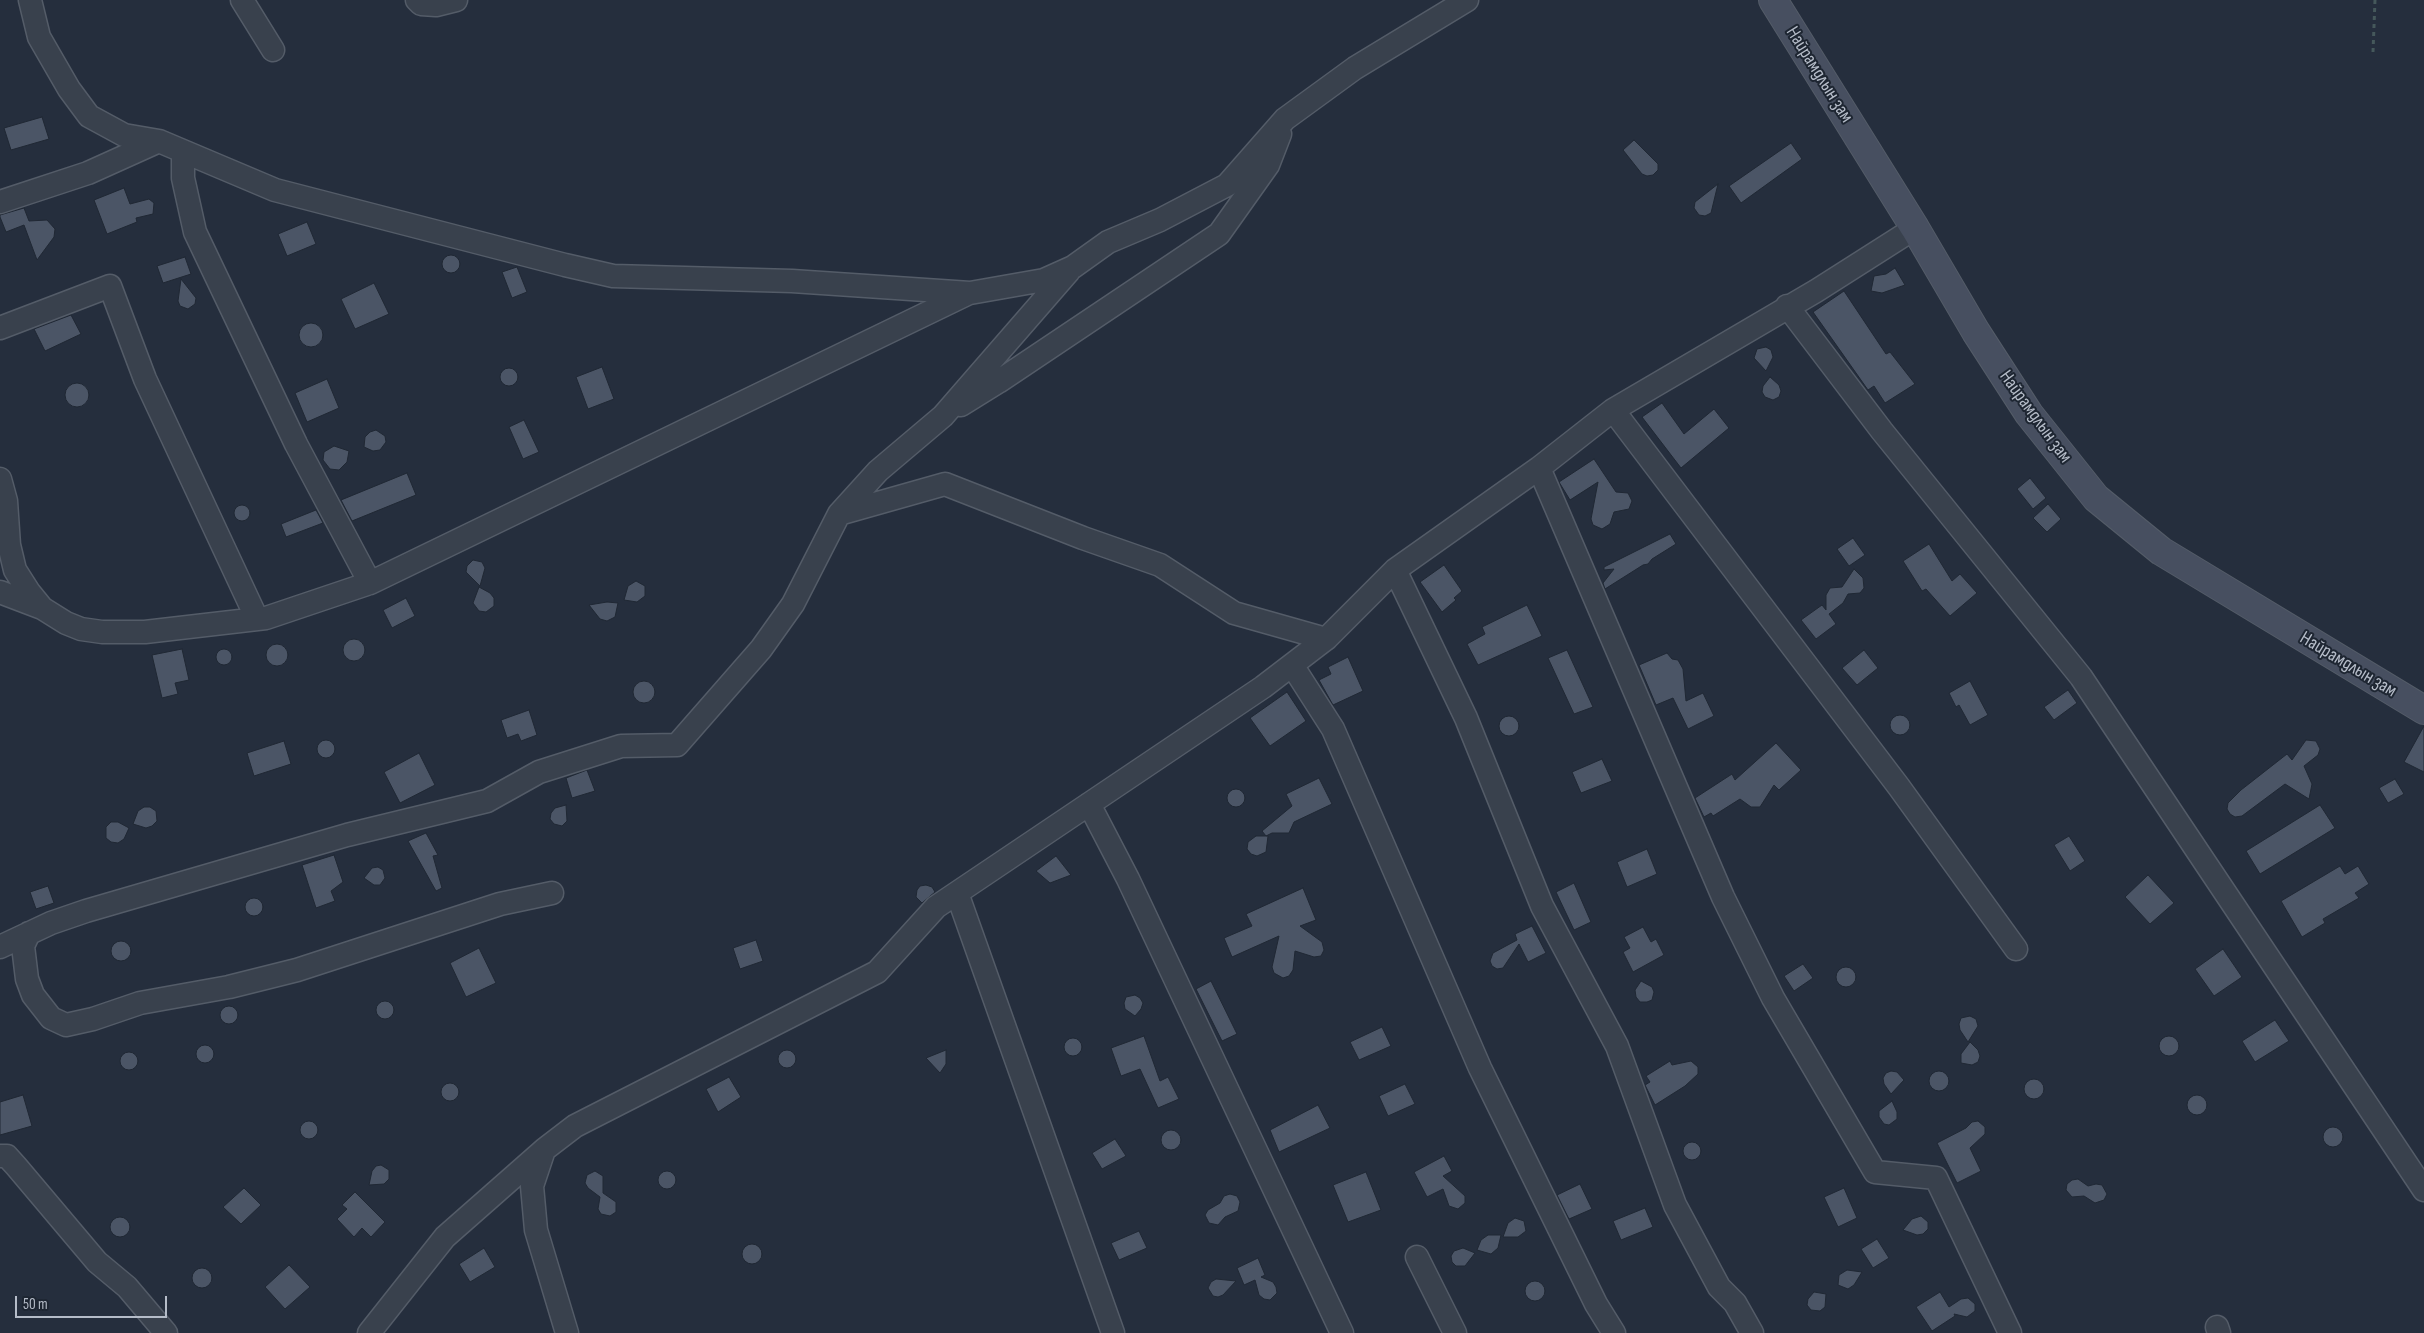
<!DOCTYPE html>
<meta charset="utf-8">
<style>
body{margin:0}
#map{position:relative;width:2424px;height:1333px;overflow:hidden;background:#252e3d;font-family:"Sofia Sans Condensed",sans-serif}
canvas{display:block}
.scale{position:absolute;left:15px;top:1296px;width:152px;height:22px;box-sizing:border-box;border:2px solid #b5bcc8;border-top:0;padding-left:6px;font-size:15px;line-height:18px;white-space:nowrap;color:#b5bcc8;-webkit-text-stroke:4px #1e2632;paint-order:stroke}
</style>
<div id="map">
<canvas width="2424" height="1333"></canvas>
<div class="scale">50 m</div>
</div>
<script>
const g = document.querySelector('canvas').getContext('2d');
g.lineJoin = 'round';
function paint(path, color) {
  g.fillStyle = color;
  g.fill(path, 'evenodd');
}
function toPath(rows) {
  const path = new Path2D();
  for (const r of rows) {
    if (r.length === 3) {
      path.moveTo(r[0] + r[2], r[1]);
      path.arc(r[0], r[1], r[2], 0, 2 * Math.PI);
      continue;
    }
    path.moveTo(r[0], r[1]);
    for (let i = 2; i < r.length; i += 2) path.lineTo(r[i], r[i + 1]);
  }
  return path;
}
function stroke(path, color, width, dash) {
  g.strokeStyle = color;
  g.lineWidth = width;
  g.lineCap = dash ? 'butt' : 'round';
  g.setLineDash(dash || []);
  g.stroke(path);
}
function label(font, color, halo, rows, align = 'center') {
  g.font = font + ' "Sofia Sans Condensed",sans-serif';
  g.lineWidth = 4;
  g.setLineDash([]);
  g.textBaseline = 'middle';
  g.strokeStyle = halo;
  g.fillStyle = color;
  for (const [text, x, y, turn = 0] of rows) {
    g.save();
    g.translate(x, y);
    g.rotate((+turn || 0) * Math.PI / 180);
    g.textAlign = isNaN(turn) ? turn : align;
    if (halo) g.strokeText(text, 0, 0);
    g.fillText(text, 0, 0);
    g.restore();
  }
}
const building = toPath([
 [42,117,49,139,11,150,4,128,42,117],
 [1634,140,1658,164,1658,170,1653,175,1647,176,1642,174,1623,150,1634,140],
 [1791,143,1802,159,1741,203,1729,186,1791,143],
 [1718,184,1711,213,1705,216,1699,215,1694,208,1695,202,1718,184],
 [124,188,130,204,149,199,154,203,153,214,136,218,137,222,107,234,94,200,124,188],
 [24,208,29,221,47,220,55,229,54,237,37,260,24,225,6,232,0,217,0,215,24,208],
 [307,222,316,244,287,256,278,234,307,222],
 [451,264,9],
 [185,257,191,274,163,283,157,266,185,257],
 [517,267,527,292,512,298,502,272,517,267],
 [1895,268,1905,285,1882,293,1871,291,1874,276,1886,274,1895,268],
 [181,279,196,298,195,304,188,309,180,306,178,301,181,279],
 [374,283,389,314,355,329,341,299,374,283],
 [1844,291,1886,354,1890,352,1915,384,1885,403,1874,386,1868,390,1813,312,1844,291],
 [71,315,81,334,45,351,34,329,71,315],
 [311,335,12],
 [1766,347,1771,350,1773,357,1766,371,1754,358,1757,349,1766,347],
 [602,367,614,399,588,409,576,377,602,367],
 [509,377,9],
 [1770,377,1779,385,1781,391,1779,397,1773,400,1765,397,1762,392,1763,386,1770,377],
 [327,379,339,408,307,422,295,393,327,379],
 [77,395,12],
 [1662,403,1684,434,1714,409,1729,428,1681,468,1642,417,1662,403],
 [524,420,539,452,523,459,509,427,524,420],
 [376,430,385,436,386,442,380,450,373,451,364,447,365,437,370,432,376,430],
 [334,446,349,451,347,462,339,470,330,469,323,460,324,452,334,446],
 [1594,459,1616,492,1628,493,1632,501,1629,509,1614,512,1610,524,1602,529,1593,525,1591,519,1598,482,1570,500,1559,482,1594,459],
 [407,473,416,495,352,521,341,500,407,473],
 [2030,478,2046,498,2033,509,2017,489,2030,478],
 [2048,504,2061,519,2047,532,2033,518,2048,504],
 [242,513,8],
 [316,510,323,523,286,537,281,524,316,510],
 [1670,534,1676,544,1652,559,1648,564,1643,565,1605,589,1603,583,1614,569,1604,570,1604,567,1670,534],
 [1853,538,1865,555,1849,566,1837,549,1853,538],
 [1929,544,1952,581,1960,574,1977,593,1950,616,1926,589,1922,591,1903,561,1929,544],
 [473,560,482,562,485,568,480,586,466,572,467,566,473,560],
 [1444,565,1462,591,1454,598,1456,600,1442,612,1420,582,1444,565],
 [1854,569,1863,578,1864,588,1860,593,1848,594,1843,603,1829,614,1836,624,1816,639,1801,620,1822,605,1826,610,1826,595,1830,588,1842,587,1854,569],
 [636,581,645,586,645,596,637,602,624,600,628,586,636,581],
 [479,587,490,593,494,598,494,606,486,612,479,611,473,603,479,587],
 [406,598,415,616,392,628,383,610,406,598],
 [607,602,618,603,615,617,607,621,600,619,589,605,607,602],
 [1527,605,1542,636,1478,665,1467,644,1485,634,1482,627,1527,605],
 [354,650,11],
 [277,655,11],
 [224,657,8],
 [182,649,189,680,175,683,178,694,162,698,152,655,182,649],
 [1567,650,1593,707,1574,714,1548,658,1567,650],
 [1864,650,1878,668,1857,685,1842,668,1864,650],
 [1667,653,1672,659,1678,660,1683,669,1686,701,1703,693,1714,716,1688,729,1673,698,1656,705,1639,665,1667,653],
 [1348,657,1363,691,1333,705,1319,680,1331,674,1328,667,1348,657],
 [1970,681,1988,715,1970,725,1959,705,1956,707,1949,693,1970,681],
 [644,692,11],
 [2068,690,2077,703,2054,720,2044,707,2068,690],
 [1287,692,1306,721,1270,746,1250,718,1287,692],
 [529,710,537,735,521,741,518,734,507,738,501,720,529,710],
 [1900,725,10],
 [1509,726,10],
 [2424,726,2424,772,2404,762,2424,726],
 [326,749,9],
 [2306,740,2316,741,2320,749,2318,755,2304,766,2312,784,2309,799,2285,784,2242,816,2235,817,2230,814,2227,809,2228,803,2241,790,2287,754,2292,760,2306,740],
 [284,741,291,764,254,776,247,753,284,741],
 [1776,743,1801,770,1779,790,1774,785,1760,807,1751,807,1740,799,1713,816,1711,813,1704,817,1695,798,1732,774,1735,780,1776,743],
 [419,753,435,785,400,803,384,772,419,753],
 [1602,759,1612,781,1581,793,1572,772,1602,759],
 [587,770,595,791,572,798,566,778,587,770],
 [1319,778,1332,804,1294,822,1289,833,1272,833,1266,836,1262,831,1292,806,1286,794,1319,778],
 [2395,779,2404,794,2388,803,2379,788,2395,779],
 [1236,798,9],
 [566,805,567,821,562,826,554,824,550,819,551,813,555,808,566,805],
 [2320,805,2335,828,2260,874,2246,851,2320,805],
 [144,807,150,807,156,811,157,821,152,826,146,828,133,824,138,811,144,807],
 [111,822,118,822,129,828,124,839,118,843,111,842,106,838,106,827,111,822],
 [426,833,438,855,433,856,442,888,436,891,408,841,426,833],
 [1256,836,1268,836,1266,852,1257,856,1251,854,1247,849,1248,842,1256,836],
 [2069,836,2085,861,2070,871,2054,845,2069,836],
 [1647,849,1657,874,1627,887,1617,862,1647,849],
 [334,855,343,882,331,891,335,901,316,908,302,865,334,855],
 [1056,856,1071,875,1050,883,1036,871,1056,856],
 [2340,866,2345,874,2358,866,2369,884,2355,893,2359,898,2323,919,2325,923,2302,937,2281,901,2340,866],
 [378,867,383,870,385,878,380,885,374,885,364,878,372,868,378,867],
 [2148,875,2174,903,2150,924,2125,897,2148,875],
 [1574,883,1591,922,1574,930,1556,892,1574,883],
 [926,885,932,887,935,892,922,903,916,897,917,890,920,886,926,885],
 [48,886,54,903,36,909,30,892,48,886],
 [1303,888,1316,920,1300,926,1322,942,1324,950,1321,956,1314,957,1295,951,1293,970,1289,976,1283,978,1274,973,1272,967,1279,936,1232,957,1224,938,1252,926,1246,914,1303,888],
 [254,907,9],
 [1532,926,1546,953,1528,962,1519,944,1503,968,1497,969,1492,966,1490,961,1493,953,1517,940,1515,934,1532,926],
 [1643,927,1651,942,1656,939,1664,955,1633,972,1623,952,1630,948,1624,937,1643,927],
 [756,940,763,961,740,969,733,948,756,940],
 [121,951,10],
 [479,948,496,983,466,997,450,963,479,948],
 [2223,949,2242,977,2214,996,2195,969,2223,949],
 [1803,964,1813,978,1794,991,1784,976,1803,964],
 [1846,977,10],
 [1211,981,1237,1034,1222,1041,1196,989,1211,981],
 [1641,981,1652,987,1654,992,1652,1000,1647,1002,1640,1002,1636,997,1635,990,1641,981],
 [1135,995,1140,998,1143,1003,1141,1009,1135,1016,1125,1009,1124,1003,1126,997,1135,995],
 [385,1010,9],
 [229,1015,9],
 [1970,1016,1976,1019,1978,1026,1968,1042,1960,1030,1959,1024,1961,1018,1970,1016],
 [2275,1020,2289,1041,2255,1062,2242,1041,2275,1020],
 [1382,1027,1391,1046,1359,1060,1350,1042,1382,1027],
 [1144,1036,1160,1081,1168,1077,1179,1099,1158,1108,1140,1069,1121,1076,1111,1048,1144,1036],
 [2169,1046,10],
 [1073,1047,9],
 [1970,1042,1978,1050,1980,1056,1978,1062,1972,1065,1961,1063,1961,1054,1970,1042],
 [205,1054,9],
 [787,1059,9],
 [946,1050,946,1064,940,1073,926,1058,946,1050],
 [129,1061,9],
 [1670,1061,1672,1065,1691,1061,1698,1067,1698,1074,1685,1086,1655,1105,1645,1085,1650,1082,1646,1076,1670,1061],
 [1891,1071,1897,1072,1904,1080,1891,1094,1884,1084,1883,1078,1886,1073,1891,1071],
 [1939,1081,10],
 [729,1077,741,1097,718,1112,706,1089,729,1077],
 [2034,1089,10],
 [450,1092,9],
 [1405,1084,1415,1104,1388,1116,1379,1096,1405,1084],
 [23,1095,32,1126,0,1135,0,1102,23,1095],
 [2197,1105,10],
 [1892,1101,1897,1112,1897,1119,1889,1125,1884,1124,1879,1117,1879,1111,1892,1101],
 [1318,1105,1330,1128,1279,1152,1270,1130,1318,1105],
 [309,1130,9],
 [1978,1121,1985,1127,1985,1134,1970,1148,1981,1171,1957,1183,1937,1143,1966,1128,1972,1122,1978,1121],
 [2333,1137,10],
 [1171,1140,10],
 [1115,1139,1126,1156,1102,1169,1092,1153,1115,1139],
 [1692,1151,9],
 [1444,1156,1452,1171,1443,1176,1465,1196,1465,1203,1458,1209,1449,1206,1443,1189,1427,1197,1414,1172,1444,1156],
 [381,1165,389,1170,389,1179,384,1184,369,1185,372,1171,376,1166,381,1165],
 [667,1180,9],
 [595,1171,603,1176,603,1193,616,1202,616,1212,610,1216,601,1214,598,1209,600,1197,588,1188,585,1183,587,1175,595,1171],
 [1366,1172,1381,1210,1348,1222,1333,1185,1366,1172],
 [2078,1179,2088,1186,2096,1184,2102,1185,2107,1194,2104,1200,2095,1203,2084,1196,2072,1197,2066,1190,2067,1184,2072,1180,2078,1179],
 [1580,1184,1592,1209,1569,1219,1557,1195,1580,1184],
 [244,1188,261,1205,241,1224,223,1207,244,1188],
 [1844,1188,1857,1218,1838,1227,1824,1197,1844,1188],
 [355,1192,385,1222,371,1237,362,1228,354,1237,337,1219,347,1209,342,1205,355,1192],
 [1230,1194,1237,1196,1240,1202,1238,1211,1225,1217,1218,1225,1209,1223,1205,1215,1208,1210,1220,1203,1224,1196,1230,1194],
 [1645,1208,1653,1227,1621,1240,1613,1221,1645,1208],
 [1921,1216,1928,1222,1928,1229,1923,1234,1917,1235,1903,1230,1912,1219,1921,1216],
 [120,1227,10],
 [1515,1218,1524,1221,1526,1231,1518,1237,1503,1237,1508,1223,1515,1218],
 [1139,1231,1147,1248,1119,1260,1111,1243,1139,1231],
 [1488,1235,1501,1235,1498,1248,1491,1254,1477,1250,1481,1240,1488,1235],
 [1877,1239,1889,1258,1873,1268,1861,1249,1877,1239],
 [752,1254,10],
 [484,1248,495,1267,470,1282,459,1264,484,1248],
 [1463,1248,1475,1253,1465,1266,1456,1266,1452,1262,1451,1256,1454,1251,1463,1248],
 [1258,1258,1265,1275,1261,1277,1273,1282,1276,1287,1277,1293,1270,1300,1264,1299,1259,1295,1255,1280,1244,1285,1237,1268,1258,1258],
 [289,1265,310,1287,285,1309,265,1287,289,1265],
 [202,1278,10],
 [1847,1270,1862,1272,1854,1285,1848,1289,1838,1285,1839,1275,1847,1270],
 [1216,1279,1236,1281,1223,1295,1218,1297,1213,1296,1208,1288,1211,1282,1216,1279],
 [1535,1291,10],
 [1814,1292,1826,1294,1825,1307,1820,1311,1811,1310,1807,1305,1808,1299,1814,1292],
 [1940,1292,1949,1307,1961,1299,1968,1298,1975,1304,1975,1311,1967,1317,1954,1314,1955,1316,1932,1331,1916,1307,1940,1292]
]);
const path = toPath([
 [2373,52,2375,0]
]);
const minor = toPath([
 [30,0,39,37,69,89,89,116,124,135,159,141,275,190,565,265,613,276,792,281,970,293,1044,280,1073,267,1108,242,1160,220,1227,185,1285,119,1355,68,1467,0],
 [242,0,273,50],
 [417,0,421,4,436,5,456,0],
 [183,153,183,178,195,232,296,444,370,583],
 [0,202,88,173,159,141],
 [1787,306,1882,431,2081,677,2424,1190],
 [0,328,110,286,145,379,257,619],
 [961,405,998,382,1219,234,1268,165,1280,134],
 [1613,410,1899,787,2016,949],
 [1539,468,1723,897,1773,998,1875,1172,1936,1178,2010,1333],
 [0,479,6,501,9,545,15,570,29,592,42,608,66,623,81,629,102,632,145,632,266,618,370,583,969,293],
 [839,514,945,484,1083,538,1160,565,1234,613,1326,639],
 [1395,570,1466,718,1542,906,1617,1046,1675,1205,1719,1287,1735,1303,1752,1333],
 [0,592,42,608],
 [1292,665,1333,729,1480,1068,1596,1304,1614,1333],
 [1089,804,1128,879,1342,1333],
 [957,893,1113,1333],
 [29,933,23,946,27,979,33,995,51,1018,66,1025,93,1019,140,1003,229,987,297,970,500,904,552,893],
 [0,947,51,923,86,911,347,835,487,801,539,772,621,746,677,745,761,649,793,604,839,514,878,471,943,416,1069,271],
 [544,1150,532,1186,536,1230,567,1333],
 [0,1156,7,1156,16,1166,97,1262,127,1287,166,1333],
 [1417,1257,1455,1333],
 [2217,1327,2219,1333],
 [369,1333,445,1237,545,1149,575,1126,877,972,936,907,1263,687,1327,638,1395,570,1539,468,1613,410,1816,291,1915,228]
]);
const secondary = toPath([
 [1773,0,1915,228,1976,332,2029,414,2096,498,2161,551,2424,710]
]);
const streetNames = [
 ["Найрамдлын зам",1819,75,58],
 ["Найрамдлын зам",2035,417,54],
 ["Найрамдлын зам",2348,665,31]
];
paint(building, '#4b5566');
stroke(building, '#202834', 1);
stroke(minor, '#545c68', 25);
stroke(secondary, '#545c68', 30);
stroke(path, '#45585b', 3, [4, 4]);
stroke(minor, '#39414d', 22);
stroke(secondary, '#474f60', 28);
label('19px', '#b5bcc8', '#1e2632', streetNames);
</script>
